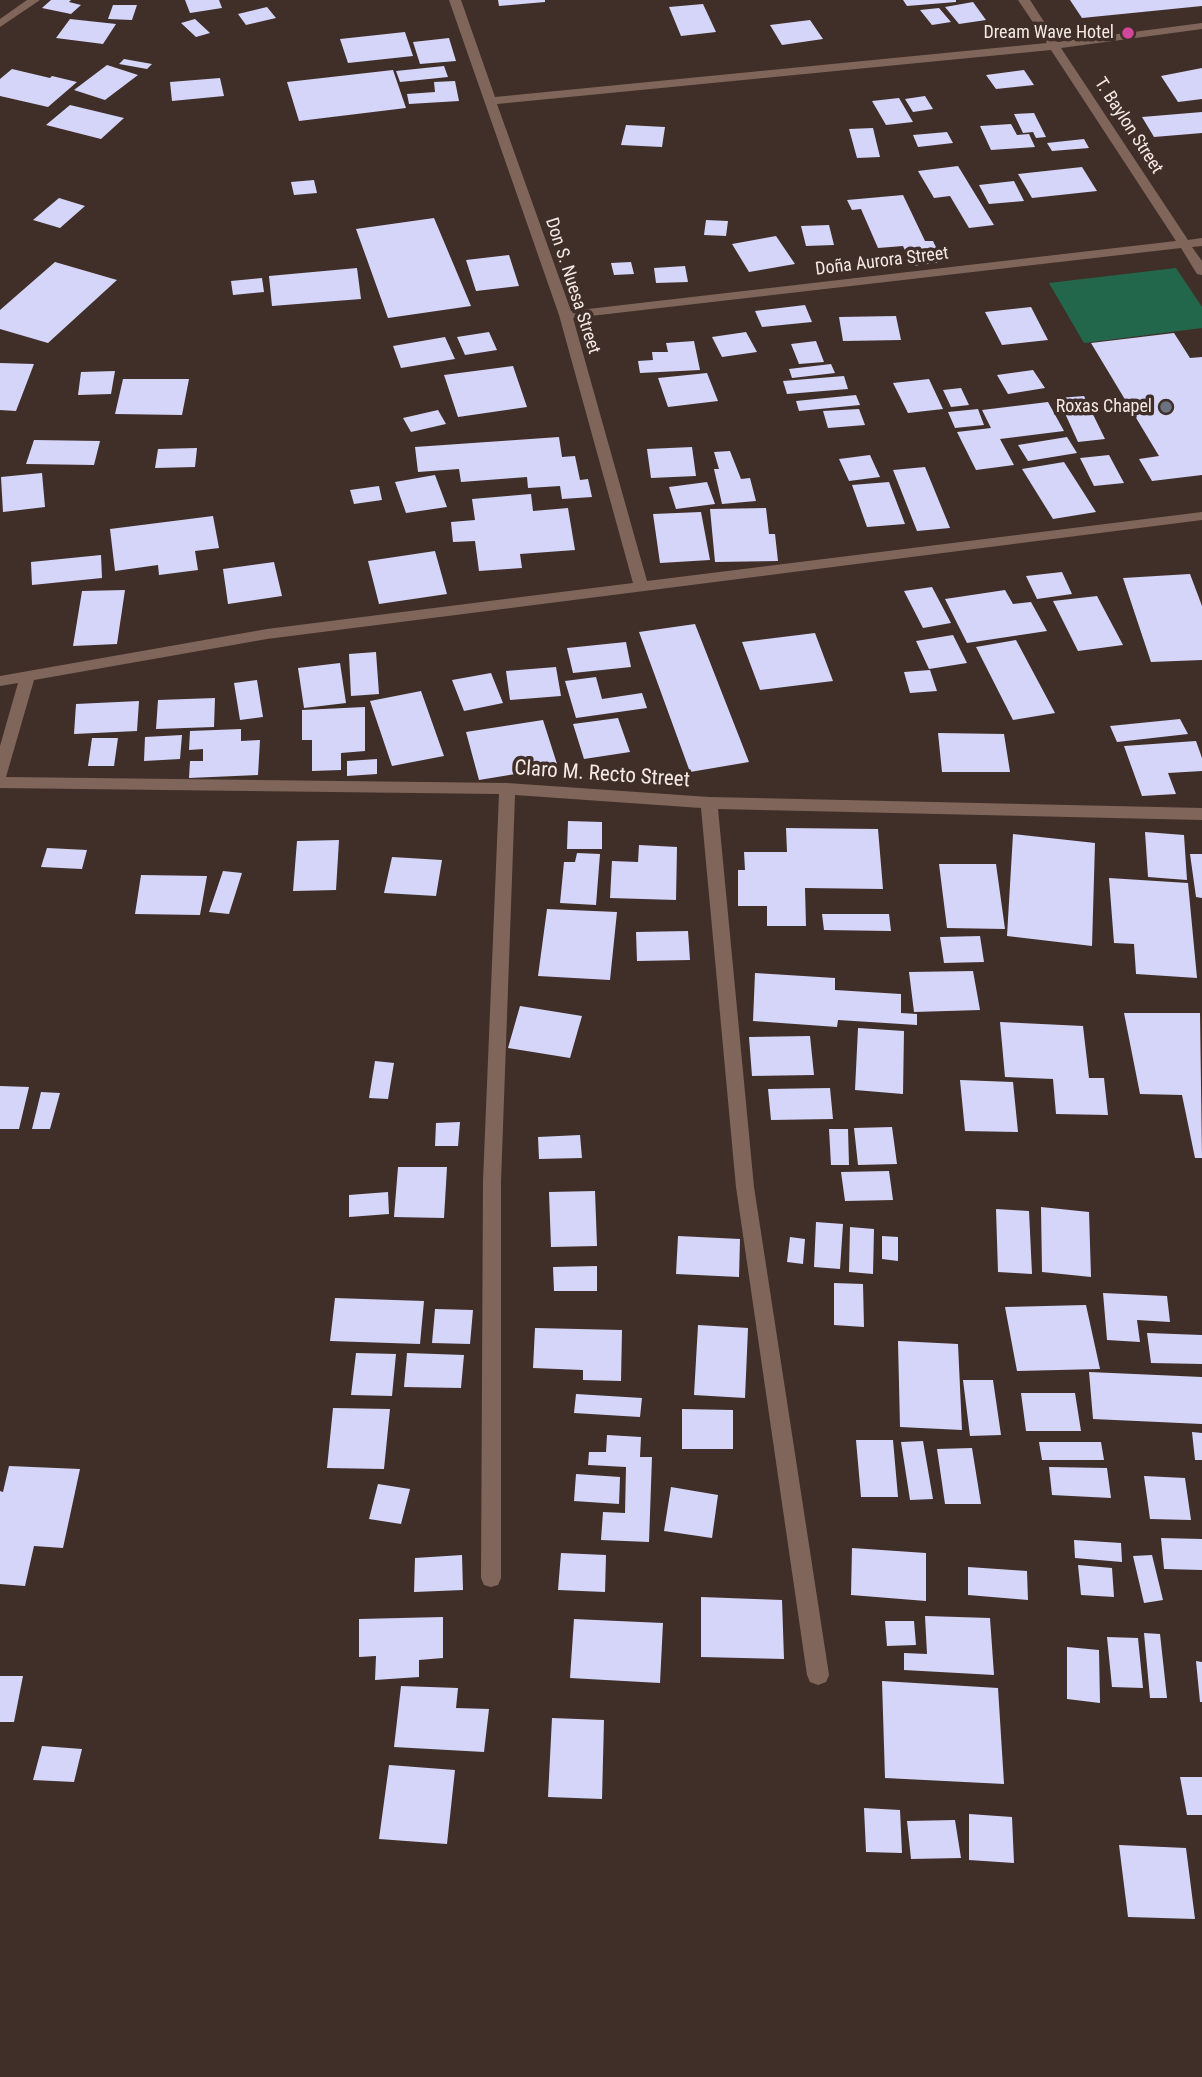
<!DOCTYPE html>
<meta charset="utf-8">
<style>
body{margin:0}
canvas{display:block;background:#402f28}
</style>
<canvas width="1202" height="2077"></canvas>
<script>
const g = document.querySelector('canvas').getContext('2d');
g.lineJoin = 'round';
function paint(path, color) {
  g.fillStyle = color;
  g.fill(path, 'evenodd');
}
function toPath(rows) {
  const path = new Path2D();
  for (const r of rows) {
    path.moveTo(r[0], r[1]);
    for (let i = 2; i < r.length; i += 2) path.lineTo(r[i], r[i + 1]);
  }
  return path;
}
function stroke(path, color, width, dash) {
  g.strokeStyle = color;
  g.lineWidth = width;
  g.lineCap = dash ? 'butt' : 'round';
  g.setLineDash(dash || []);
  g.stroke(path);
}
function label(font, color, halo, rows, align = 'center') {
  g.font = font + ' "Roboto Condensed",sans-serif';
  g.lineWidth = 7;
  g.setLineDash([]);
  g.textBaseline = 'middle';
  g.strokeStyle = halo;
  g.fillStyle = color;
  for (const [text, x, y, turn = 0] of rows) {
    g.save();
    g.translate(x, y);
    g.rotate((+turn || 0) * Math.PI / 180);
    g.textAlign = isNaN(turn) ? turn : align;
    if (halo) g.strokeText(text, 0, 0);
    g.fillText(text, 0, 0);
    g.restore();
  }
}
const green = toPath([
 [1176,268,1202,307,1202,328,1084,343,1049,283]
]);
const building = toPath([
 [51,0,71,0,69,2,81,5,71,14,42,8],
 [185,0,219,0,222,8,190,13],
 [498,0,545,0,545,2,499,6],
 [903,0,956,0,956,2,907,6],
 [1070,0,1202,0,1202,6,1082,18],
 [973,2,986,20,959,24,945,7],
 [703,4,716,32,681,36,669,7],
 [113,5,137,5,132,20,108,19],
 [267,7,276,18,246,25,238,14],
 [939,8,951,22,932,25,920,10],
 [70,19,116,24,103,44,56,38],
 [195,19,210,33,196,37,181,23],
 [810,20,823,39,782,45,770,25],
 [405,32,413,56,348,63,340,39],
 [449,38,456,61,420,64,413,42],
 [124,59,152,64,147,69,119,64],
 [107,65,138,75,105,100,74,90],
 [444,66,448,77,400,82,396,71],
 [1202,68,1202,99,1178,102,1161,76],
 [12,69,50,78,52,76,77,82,48,107,0,96,0,79],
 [393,70,406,108,299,121,287,82],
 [1024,70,1034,85,996,89,986,75],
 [220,78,224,96,172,101,170,82],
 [455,81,459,101,409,104,407,94,435,92,434,82],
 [925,96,933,109,913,112,905,99],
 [899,98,913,122,886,125,872,101],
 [70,105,124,118,101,139,46,125],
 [1202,112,1202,133,1154,137,1142,117],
 [1034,113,1046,137,1036,138,1033,132,1023,133,1014,114],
 [1011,124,1017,135,1029,134,1035,147,991,150,980,126],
 [626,125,665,127,662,147,621,145],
 [873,128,880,157,857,158,849,129],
 [947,132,953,143,918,147,913,135],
 [1084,139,1089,148,1052,151,1047,143],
 [958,166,994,225,969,228,950,196,934,198,918,171],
 [1082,167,1097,191,1032,198,1018,174],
 [314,180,317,193,294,195,291,182],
 [1014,181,1024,201,989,204,979,185],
 [903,195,925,241,933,241,943,262,912,266,903,246,878,248,861,209,852,210,847,200],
 [59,198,85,206,60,228,33,220],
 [434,218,471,306,388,318,356,229],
 [706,220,728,221,726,236,704,235],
 [829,225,834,245,806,246,801,226],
 [776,236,795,264,749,272,732,244],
 [509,255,519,286,476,291,466,260],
 [55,262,117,280,48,343,0,329,0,310],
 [631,262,634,274,614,275,611,263],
 [685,266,688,282,656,283,654,268],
 [357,268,361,299,272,306,269,276],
 [262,278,264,292,233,295,231,281],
 [805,305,812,322,762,327,755,311],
 [1031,307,1048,340,1002,345,985,312],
 [896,316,901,340,843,341,839,317],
 [489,332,497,350,465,355,457,337],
 [746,332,757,352,722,357,712,337],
 [1174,333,1190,358,1202,357,1202,475,1152,481,1139,459,1159,456,1091,343],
 [445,337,455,359,401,368,393,346],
 [694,341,700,370,640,373,638,361,653,360,652,352,668,352,666,343],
 [816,341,824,362,799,364,791,344],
 [0,363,34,364,16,411,0,410],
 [831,364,835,373,792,378,789,369],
 [513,366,527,407,458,417,444,375],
 [1033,370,1045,388,1008,394,997,375],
 [115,371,111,394,78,395,81,372],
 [707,373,718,401,668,407,658,378],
 [844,376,848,389,787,394,783,381],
 [123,379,189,379,182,415,115,414],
 [929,379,943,409,908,413,893,383],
 [961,388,969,405,951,407,943,390],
 [856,395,860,405,799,411,796,401],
 [1084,396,1105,439,1078,442,1058,398],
 [1048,402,1064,431,1000,439,1014,465,976,470,957,432,991,428,982,410],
 [859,409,865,425,828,428,823,411],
 [978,409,984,425,955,428,948,412],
 [438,410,446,424,411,432,403,418],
 [559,437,562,457,575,456,580,480,588,479,592,497,562,499,560,486,528,488,527,477,461,482,459,469,418,472,415,447],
 [1067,437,1077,453,1028,461,1018,445],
 [34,440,100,441,94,465,26,464],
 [692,447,696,476,651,478,647,449],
 [197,448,195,467,155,468,158,449],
 [730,451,741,479,750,478,756,501,722,504,714,469,719,469,714,452],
 [870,455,880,477,849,481,839,459],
 [1109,455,1124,483,1094,486,1080,458],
 [1064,462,1096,512,1053,519,1022,469],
 [925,467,950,528,917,531,893,470],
 [42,473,45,507,3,512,1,477],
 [435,475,447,507,406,513,395,482],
 [707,482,715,504,676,509,669,487],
 [889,482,905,524,867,527,852,485],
 [379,486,382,500,354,504,350,490],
 [531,494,533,511,568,508,575,550,520,554,522,568,479,571,475,541,453,542,451,522,475,520,472,499],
 [766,508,769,534,775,534,778,561,715,562,710,509],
 [701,512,710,560,660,563,653,514],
 [213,516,219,548,195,551,198,570,159,575,158,565,115,571,110,529],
 [435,551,447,594,379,604,368,561],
 [101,555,102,578,32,585,31,562],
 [274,562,282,596,228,604,223,569],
 [1062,572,1072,594,1037,599,1026,576],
 [1190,574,1202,606,1202,660,1151,662,1123,578],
 [932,587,951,623,923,628,904,591],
 [125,590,117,644,73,646,82,591],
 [1005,590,1013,604,1031,602,1047,631,967,643,945,599],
 [1097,596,1123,645,1078,651,1053,601],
 [695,624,749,762,690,772,639,632],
 [815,633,833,681,760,690,742,642],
 [953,635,967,663,929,669,916,641],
 [1016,640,1055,713,1013,720,976,647],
 [626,642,631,667,573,673,567,648],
 [376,652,379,694,351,696,349,654],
 [340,663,346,703,304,708,298,668],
 [556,667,561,696,510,700,506,671],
 [930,670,937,691,910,693,904,672],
 [491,673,503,703,464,711,452,680],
 [596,677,602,699,642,693,647,708,576,718,565,681],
 [257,680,263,717,240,720,234,683],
 [421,691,444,756,392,766,370,701],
 [215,698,214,727,156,729,158,700],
 [139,701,137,731,74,734,76,704],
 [365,707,365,751,341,753,341,770,312,771,312,740,302,740,302,710],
 [618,718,630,752,584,759,573,724],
 [1180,719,1188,734,1117,742,1110,726],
 [543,720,558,767,479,780,466,732],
 [241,729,241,741,260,740,258,775,189,778,190,761,203,761,203,749,189,750,190,731],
 [938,733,1004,734,1010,772,942,772],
 [182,735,180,759,144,761,145,737],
 [92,738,118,738,114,766,88,766],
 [1196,741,1202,758,1202,771,1168,773,1176,794,1142,796,1124,746],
 [377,759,377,774,347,776,347,761],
 [568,821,602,822,602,849,567,849],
 [786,828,878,829,883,889,805,888,806,926,767,926,767,906,738,906,738,870,745,870,744,852,787,852],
 [1145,832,1184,835,1187,880,1148,877],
 [1013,834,1095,843,1092,946,1007,936],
 [339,840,336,890,293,891,297,841],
 [639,845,677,847,676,900,610,898,612,861,638,862],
 [47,848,87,850,82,869,41,867],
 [577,853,600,854,596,905,560,903,564,862,575,862],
 [1190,854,1202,854,1202,898,1196,897],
 [392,857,442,860,436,896,384,893],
 [939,864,996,864,1005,929,947,928],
 [223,871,242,873,229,914,209,912],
 [141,875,207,876,200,915,135,914],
 [1109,878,1188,883,1197,978,1136,974,1134,944,1114,943],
 [547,909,617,912,610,980,538,976],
 [822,914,889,914,891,931,824,930],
 [688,931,690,960,637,961,636,932],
 [980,936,984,962,944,963,940,937],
 [973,971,980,1010,914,1012,909,972],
 [755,973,835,978,835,990,901,994,901,1013,917,1014,917,1025,838,1020,837,1027,753,1021],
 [520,1006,582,1016,570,1058,508,1048],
 [1124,1013,1200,1013,1202,1158,1195,1158,1182,1095,1140,1094],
 [1000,1022,1083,1026,1089,1078,1104,1078,1108,1115,1056,1114,1053,1079,1005,1077],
 [858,1028,904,1031,903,1094,855,1090],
 [810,1036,814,1075,752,1076,749,1037],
 [375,1061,394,1063,388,1099,369,1098],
 [960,1080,1013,1082,1018,1132,965,1131],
 [0,1086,29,1087,19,1129,0,1129],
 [830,1088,833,1119,771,1120,768,1089],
 [41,1092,60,1093,50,1129,32,1129],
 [460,1122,458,1146,435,1146,436,1123],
 [892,1127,897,1164,858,1165,854,1128],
 [829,1129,848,1129,849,1165,831,1165],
 [580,1135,582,1158,539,1159,538,1137],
 [398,1167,447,1167,444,1218,394,1217],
 [889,1171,893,1200,845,1201,841,1172],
 [595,1191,597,1246,551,1247,549,1192],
 [388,1192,389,1214,349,1217,349,1195],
 [1041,1207,1089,1212,1091,1277,1042,1272],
 [996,1209,1029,1211,1032,1274,998,1272],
 [816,1222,843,1224,840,1269,814,1267],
 [850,1227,874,1229,873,1274,849,1272],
 [678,1236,740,1239,739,1277,676,1274],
 [882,1236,898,1237,898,1261,882,1259],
 [790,1237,805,1239,803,1264,787,1262],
 [597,1266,597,1291,554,1291,553,1267],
 [834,1283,863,1284,864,1327,834,1325],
 [1103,1293,1167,1296,1170,1322,1137,1320,1140,1342,1107,1340],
 [335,1298,424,1301,420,1344,330,1341],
 [1086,1305,1100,1369,1017,1371,1005,1307],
 [435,1309,473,1310,470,1344,432,1343],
 [698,1325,748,1328,745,1398,694,1395],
 [535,1328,622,1330,621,1381,583,1380,583,1370,533,1368],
 [1147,1333,1202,1335,1202,1364,1151,1363],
 [898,1341,958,1344,962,1430,900,1427],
 [356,1353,396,1354,392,1396,351,1395],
 [407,1353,464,1355,461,1388,404,1387],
 [1089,1372,1202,1377,1202,1424,1093,1419],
 [963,1380,993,1380,1001,1435,970,1436],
 [1021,1393,1075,1393,1081,1431,1026,1431],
 [576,1394,642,1398,640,1417,574,1413],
 [333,1408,390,1409,384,1469,327,1468],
 [682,1409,733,1410,733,1449,682,1449],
 [1192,1432,1202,1433,1202,1460,1195,1460],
 [607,1435,641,1437,640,1457,652,1457,649,1542,601,1540,603,1512,625,1513,626,1467,588,1465,589,1452,606,1452],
 [856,1440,893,1440,898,1497,861,1497],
 [923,1441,933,1499,910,1500,901,1442],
 [1039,1442,1101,1442,1104,1460,1042,1460],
 [972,1448,981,1504,945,1504,937,1449],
 [9,1466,80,1469,63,1548,34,1546,25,1586,0,1584,0,1491,3,1492],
 [1049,1467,1107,1468,1111,1498,1052,1495],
 [576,1474,620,1477,619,1504,574,1501],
 [1144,1476,1185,1478,1191,1520,1150,1519],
 [378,1484,410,1489,401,1524,369,1519],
 [671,1487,718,1495,712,1538,664,1531],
 [1161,1538,1202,1539,1202,1570,1164,1569],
 [1074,1540,1121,1543,1122,1562,1075,1558],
 [852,1548,926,1553,926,1601,851,1595],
 [561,1553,606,1555,605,1592,558,1590],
 [462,1555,463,1590,414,1592,415,1558],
 [1152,1555,1163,1600,1144,1603,1133,1556],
 [1078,1565,1112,1568,1114,1597,1081,1595],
 [968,1567,1027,1571,1028,1600,968,1595],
 [701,1597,782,1600,784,1659,701,1657],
 [925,1616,990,1618,994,1675,904,1670,904,1653,927,1654],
 [443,1617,443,1658,419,1660,419,1677,375,1680,376,1656,359,1657,359,1619],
 [574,1619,663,1623,660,1683,570,1678],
 [885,1621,914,1621,916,1645,887,1646],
 [1144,1633,1160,1634,1167,1698,1150,1698],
 [1107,1637,1138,1638,1143,1688,1112,1687],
 [1067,1647,1099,1650,1100,1703,1067,1699],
 [1196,1661,1202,1662,1202,1702,1200,1702],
 [0,1676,23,1676,14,1722,0,1722],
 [882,1681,998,1688,1004,1784,885,1778],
 [401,1686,458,1688,456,1708,489,1709,484,1752,394,1747],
 [552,1718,604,1720,602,1799,548,1797],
 [42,1746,82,1749,74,1782,33,1780],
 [389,1765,455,1770,447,1844,379,1839],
 [1180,1777,1202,1777,1202,1815,1187,1815],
 [864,1808,900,1810,902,1853,866,1852],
 [969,1814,1012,1817,1014,1863,969,1860],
 [955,1820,961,1858,911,1859,907,1821],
 [1119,1845,1186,1848,1195,1919,1128,1917]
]);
const minor = toPath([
 [27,0,40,0,0,27,0,19,27,0],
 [449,0,461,0,495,97,1047,43,1018,0,1030,0,1057,42,1202,23,1202,29,1061,48,1188,240,1202,238,1202,246,1192,247,1202,261,1202,275,1197,274,1181,248,573,318,647,581,1202,512,1202,520,267,639,34,680,6,777,507,783,709,797,1202,808,1202,820,718,809,754,1187,829,1675,826,1682,818,1685,810,1682,807,1675,736,1187,701,808,515,795,501,1181,501,1578,498,1585,491,1587,484,1585,481,1578,483,1181,499,794,0,788,0,746,18,683,0,686,0,676,267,629,633,583,559,315,449,0],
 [1051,50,1176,241,571,311,497,104,1051,50]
]);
const markers = [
 [1128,33,7,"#d1479c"],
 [1166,407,7,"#6b7280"]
];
const farPoinames = [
 ["Dream Wave Hotel",1114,33],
 ["Roxas Chapel",1152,407]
];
const farStreetnames = [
 ["T. Baylon Street",1128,126,57],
 ["Doña Aurora Street",882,262,-7],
 ["Don S. Nuesa Street",572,286,72]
];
const streetNames = [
 ["Claro M. Recto Street",602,775,4]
];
paint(green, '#22674c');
paint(building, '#d5d5fa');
paint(minor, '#80665a');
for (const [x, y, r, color] of markers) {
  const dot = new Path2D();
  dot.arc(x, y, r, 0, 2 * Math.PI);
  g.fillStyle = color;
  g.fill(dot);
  stroke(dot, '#402f28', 2.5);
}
label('18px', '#f4e9e4', '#402f28', farPoinames, 'right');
label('18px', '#f4e9e4', '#402f28', farStreetnames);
label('21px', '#f4e9e4', '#402f28', streetNames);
</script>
